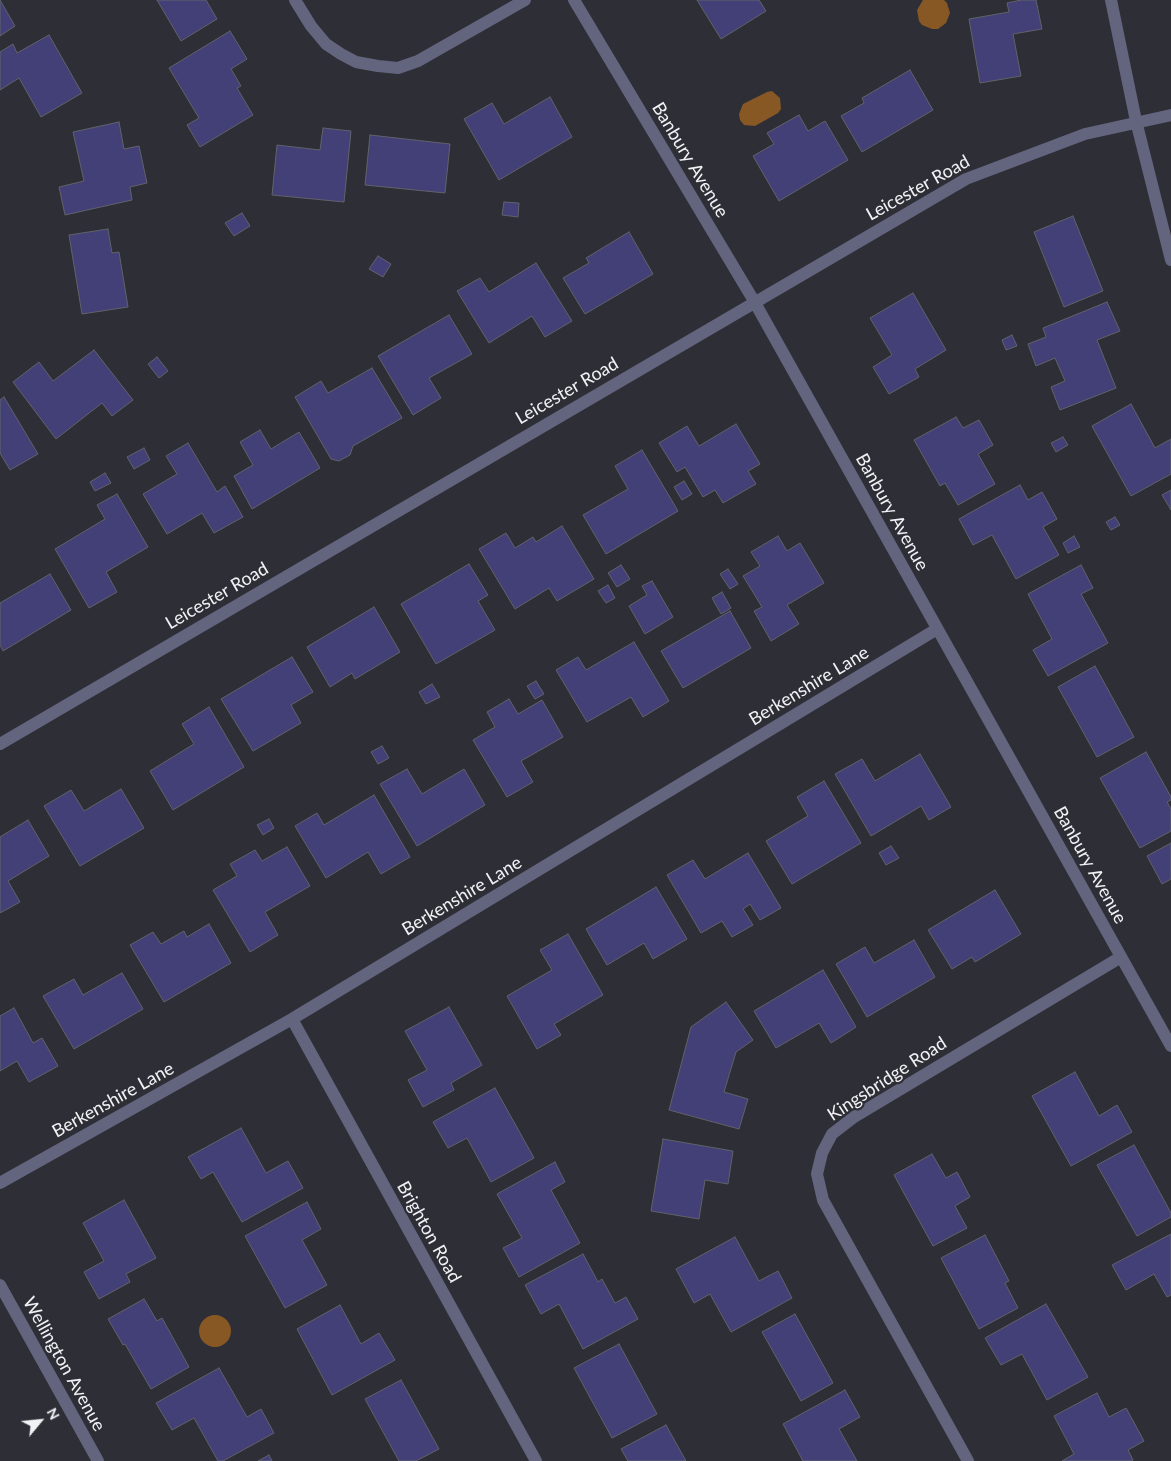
<!DOCTYPE html>
<style>
body{margin:0}
#map{position:relative;width:1171px;height:1461px;overflow:hidden;background:#2e2e36;font-family:Lato,sans-serif}
canvas{display:block}
.north{position:absolute;left:15px;top:1396px;width:50px;height:50px;-webkit-text-stroke:4px #2e2e36;paint-order:stroke;rotate:62deg;font-size:14px;font-weight:700;line-height:20px;text-align:center;color:#f2f2f6}
.north::after{content:'';display:block;margin:auto;width:18px;height:22px;background:#f2f2f6;clip-path:polygon(50% 0,100% 100%,50% 72%,0 100%)}
</style>
<div id="map">
<canvas width="1171" height="1461"></canvas>
<div class="north">N</div>
</div>
<script>
const g = document.querySelector('canvas').getContext('2d');
g.lineJoin = 'round';
function paint(path, color) {
  g.fillStyle = color;
  g.fill(path, 'evenodd');
}
function toPath(rows) {
  const path = new Path2D();
  for (const r of rows) {
    if (r.length === 3) {
      path.moveTo(r[0] + r[2], r[1]);
      path.arc(r[0], r[1], r[2], 0, 2 * Math.PI);
      continue;
    }
    path.moveTo(r[0], r[1]);
    for (let i = 2; i < r.length; i += 2) path.lineTo(r[i], r[i + 1]);
  }
  return path;
}
function stroke(path, color, width, dash) {
  g.strokeStyle = color;
  g.lineWidth = width;
  g.lineCap = dash ? 'butt' : 'round';
  g.setLineDash(dash || []);
  g.stroke(path);
}
function label(font, color, halo, rows, align = 'center') {
  g.font = font + ' Lato,sans-serif';
  g.lineWidth = 4.5;
  g.setLineDash([]);
  g.textBaseline = 'middle';
  g.strokeStyle = halo;
  g.fillStyle = color;
  for (const [text, x, y, turn = 0] of rows) {
    g.save();
    g.translate(x, y);
    g.rotate((+turn || 0) * Math.PI / 180);
    g.textAlign = isNaN(turn) ? turn : align;
    if (halo) g.strokeText(text, 0, 0);
    g.fillText(text, 0, 0);
    g.restore();
  }
}
const water = toPath([
 [923,0,944,0,947,3,950,13,946,23,938,29,932,29,922,25,919,21,917,10],
 [772,91,780,98,781,109,778,113,755,126,744,125,740,120,739,114,743,104,767,92],
 [215,1331,16]
]);
const building = toPath([
 [0,0,15,26,0,36,0,0],
 [157,0,206,0,217,19,181,41,157,0],
 [697,0,759,0,766,11,721,39,697,0],
 [1021,0,1036,0,1042,29,1013,34,1021,76,980,83,969,19,1009,12,1007,3,1021,0],
 [230,31,247,59,231,69,241,86,237,88,253,115,200,147,187,125,199,118,169,68,230,31],
 [49,35,82,93,41,117,19,78,0,90,0,52,13,44,17,53,49,35],
 [910,70,933,110,862,152,841,116,864,103,862,98,910,70],
 [550,97,572,137,499,180,464,119,492,103,504,124,550,97],
 [799,115,808,131,825,121,848,160,779,201,753,156,774,144,767,133,799,115],
 [119,122,124,149,139,146,147,183,130,187,132,200,65,215,59,187,84,181,73,132,119,122],
 [323,128,351,131,344,202,272,195,277,145,320,150,323,128],
 [370,135,450,144,445,193,365,185,370,135],
 [504,202,519,203,518,217,502,215,504,202],
 [242,213,250,226,234,236,225,223,242,213],
 [1073,216,1103,291,1064,307,1034,232,1073,216],
 [108,229,112,253,119,252,128,307,82,314,69,235,108,229],
 [629,232,653,274,585,314,563,278,589,263,586,258,629,232],
 [378,256,391,264,383,277,369,269,378,256],
 [536,263,572,321,545,337,532,316,489,343,457,291,480,278,489,292,536,263],
 [913,293,946,350,915,369,919,377,889,394,873,367,892,355,870,318,913,293],
 [1107,302,1120,331,1097,340,1116,388,1060,410,1051,387,1065,381,1055,358,1036,366,1028,344,1046,337,1043,328,1107,302],
 [449,315,472,354,429,378,441,398,413,415,378,356,449,315],
 [1012,335,1017,346,1006,350,1002,340,1012,335],
 [94,350,133,400,112,416,102,403,56,439,13,382,39,362,53,381,94,350],
 [157,357,168,371,159,378,148,364,157,357],
 [372,368,402,418,353,446,350,455,339,461,331,459,295,397,321,381,328,393,372,368],
 [4,397,38,454,10,470,0,453,0,400,4,397],
 [1131,404,1155,448,1171,439,1171,474,1131,496,1092,426,1131,404],
 [956,417,963,428,979,420,993,445,978,454,995,484,958,505,945,483,940,486,914,440,956,417],
 [736,424,760,464,748,471,756,484,723,503,715,490,703,497,685,467,677,472,659,443,687,426,699,446,736,424],
 [260,430,271,449,299,432,320,468,252,509,234,476,253,465,240,442,260,430],
 [1063,437,1068,445,1056,452,1051,443,1063,437],
 [188,443,217,492,225,486,243,517,214,533,202,513,167,534,143,494,177,474,166,456,188,443],
 [144,448,150,460,134,469,127,457,144,448],
 [642,450,678,511,606,554,583,515,628,489,615,466,642,450],
 [105,473,111,483,95,491,90,482,105,473],
 [684,481,692,494,682,500,674,487,684,481],
 [1020,485,1028,500,1042,492,1057,519,1043,527,1059,555,1016,579,992,535,973,545,959,519,1020,485],
 [1171,490,1171,510,1162,495,1171,490],
 [117,494,148,547,106,572,117,592,89,608,55,549,105,519,97,505,117,494],
 [1115,517,1120,525,1111,530,1106,522,1115,517],
 [562,526,594,579,557,601,549,588,515,609,479,549,506,533,515,548,533,537,536,542,562,526],
 [778,536,787,551,800,543,824,583,787,605,799,624,771,641,754,611,762,607,743,576,760,566,751,552,778,536],
 [1074,536,1080,547,1068,553,1063,543,1074,536],
 [469,564,488,595,478,601,495,630,436,664,401,604,469,564],
 [621,565,630,579,617,587,608,573,621,565],
 [1081,565,1093,588,1081,594,1108,643,1048,676,1033,650,1052,639,1028,594,1081,565],
 [728,569,738,584,730,589,720,574,728,569],
 [50,574,71,610,3,651,0,645,0,603,50,574],
 [652,581,673,617,645,634,629,606,647,595,642,586,652,581],
 [608,585,615,598,606,603,598,591,608,585],
 [722,592,731,608,721,614,712,598,722,592],
 [374,607,400,652,355,679,352,673,330,687,307,647,374,607],
 [730,611,751,648,683,688,661,651,730,611],
 [634,642,669,701,643,717,631,697,587,722,556,670,578,657,586,670,634,642],
 [292,657,313,692,291,705,301,723,253,751,221,699,292,657],
 [1095,666,1134,737,1097,757,1058,687,1095,666],
 [536,681,544,694,535,699,527,686,536,681],
 [432,684,440,697,426,704,419,692,432,684],
 [509,699,518,714,542,700,563,737,521,761,533,782,507,797,473,740,495,727,487,712,509,699],
 [209,707,244,767,173,810,150,771,194,744,182,724,209,707],
 [382,746,389,758,378,764,371,752,382,746],
 [1146,752,1171,797,1171,800,1167,802,1171,809,1171,831,1140,848,1100,778,1146,752],
 [920,754,951,807,929,820,921,806,871,836,835,774,862,759,875,781,920,754],
 [407,769,422,794,464,769,485,805,417,846,380,784,407,769],
 [824,781,861,843,792,884,766,841,808,816,797,797,824,781],
 [121,789,144,828,80,866,44,806,71,790,84,811,121,789],
 [374,795,410,857,381,874,368,852,326,878,295,826,317,813,324,825,374,795],
 [269,819,274,828,263,835,257,825,269,819],
 [28,820,49,856,8,881,20,902,0,913,0,837,28,820],
 [1171,843,1171,879,1162,884,1147,856,1171,843],
 [891,846,899,858,886,865,879,853,891,846],
 [287,847,310,886,265,912,278,935,250,952,213,890,237,876,230,864,255,850,262,861,287,847],
 [748,853,781,908,760,920,750,904,743,909,753,925,732,937,722,921,701,933,667,875,693,860,705,879,748,853],
 [656,887,687,939,653,959,644,943,607,965,586,929,656,887],
 [995,890,1021,934,975,962,972,957,952,969,928,930,995,890],
 [209,924,231,963,164,1002,130,945,153,932,161,944,184,931,187,937,209,924],
 [568,934,603,995,554,1024,561,1035,537,1049,507,996,552,970,540,950,568,934],
 [914,940,935,977,867,1017,836,964,865,947,874,963,914,940],
 [823,970,856,1027,831,1043,819,1023,776,1048,754,1011,823,970],
 [122,973,143,1009,74,1049,43,996,74,979,83,995,122,973],
 [726,1002,753,1040,736,1052,724,1092,748,1099,739,1129,669,1110,691,1027,726,1002],
 [449,1007,482,1065,451,1083,454,1090,423,1107,408,1080,427,1070,405,1031,449,1007],
 [14,1008,33,1043,42,1038,58,1066,29,1082,17,1061,0,1071,0,1016,14,1008],
 [1075,1072,1099,1116,1117,1105,1132,1132,1071,1166,1032,1096,1075,1072],
 [495,1088,534,1158,491,1182,467,1138,448,1148,433,1122,495,1088],
 [241,1128,266,1173,288,1161,303,1188,242,1222,213,1172,201,1179,188,1157,241,1128],
 [663,1139,733,1151,728,1184,705,1180,699,1219,651,1211,663,1139],
 [1134,1145,1171,1213,1171,1217,1137,1236,1097,1165,1134,1145],
 [932,1154,946,1178,957,1172,970,1197,955,1206,967,1228,933,1246,894,1175,932,1154],
 [555,1162,565,1182,551,1190,580,1243,519,1277,503,1248,522,1238,497,1194,555,1162],
 [124,1200,156,1258,126,1274,130,1282,99,1299,84,1272,104,1261,83,1223,124,1200],
 [307,1202,321,1229,302,1240,327,1285,285,1308,245,1236,307,1202],
 [1171,1234,1171,1295,1167,1297,1154,1274,1126,1290,1112,1265,1171,1234],
 [985,1235,1009,1281,1005,1283,1018,1308,979,1329,941,1258,985,1235],
 [735,1237,759,1281,778,1271,792,1298,731,1332,710,1294,694,1303,676,1269,735,1237],
 [583,1254,598,1282,602,1279,615,1303,626,1297,638,1319,583,1349,559,1304,541,1314,525,1285,583,1254],
 [144,1299,157,1321,162,1318,189,1367,151,1389,125,1344,123,1345,108,1319,144,1299],
 [1046,1304,1088,1377,1047,1400,1022,1354,1001,1365,985,1338,1046,1304],
 [340,1305,361,1344,379,1333,395,1360,332,1395,297,1329,340,1305],
 [795,1314,833,1383,801,1401,762,1332,795,1314],
 [619,1344,657,1414,612,1438,574,1368,619,1344],
 [219,1368,247,1417,261,1409,274,1433,223,1461,218,1461,194,1418,172,1430,156,1403,219,1368],
 [401,1380,439,1449,416,1461,399,1461,365,1399,401,1380],
 [845,1390,860,1417,839,1429,857,1461,803,1461,783,1424,845,1390],
 [1097,1393,1109,1417,1126,1408,1144,1441,1128,1450,1133,1460,1131,1461,1062,1461,1074,1454,1054,1416,1097,1393],
 [666,1425,686,1461,628,1461,621,1449,666,1425],
 [269,1455,272,1461,258,1461,269,1455]
]);
const street = toPath([
 [295,0,311,26,326,44,341,54,356,62,378,66,398,68,418,61,525,0],
 [574,0,754,301,1171,1046],
 [1111,0,1136,121,1171,260],
 [0,744,966,179,1085,134,1171,115],
 [292,1019,536,1461],
 [0,1183,292,1019,937,629],
 [0,1285,98,1461],
 [968,1461,823,1200,817,1174,822,1153,832,1134,854,1117,1121,957]
]);
const streetNames = [
 ["Banbury Avenue",690,160,59],
 ["Leicester Road",918,188,-29],
 ["Leicester Road",567,391,-30],
 ["Banbury Avenue",892,512,61],
 ["Leicester Road",217,596,-30],
 ["Berkenshire Lane",809,686,-31],
 ["Banbury Avenue",1090,865,61],
 ["Berkenshire Lane",462,896,-31],
 ["Kingsbridge Road",887,1079,-33],
 ["Berkenshire Lane",113,1100,-29],
 ["Brighton Road",429,1232,61],
 ["Wellington Avenue",64,1364,61]
];
paint(water, '#875824');
paint(building, '#434077');
stroke(building, '#61626a', 1);
stroke(street, '#63647e', 12);
label('18px', '#f2f2f6', '#2e2e36', streetNames);
</script>
